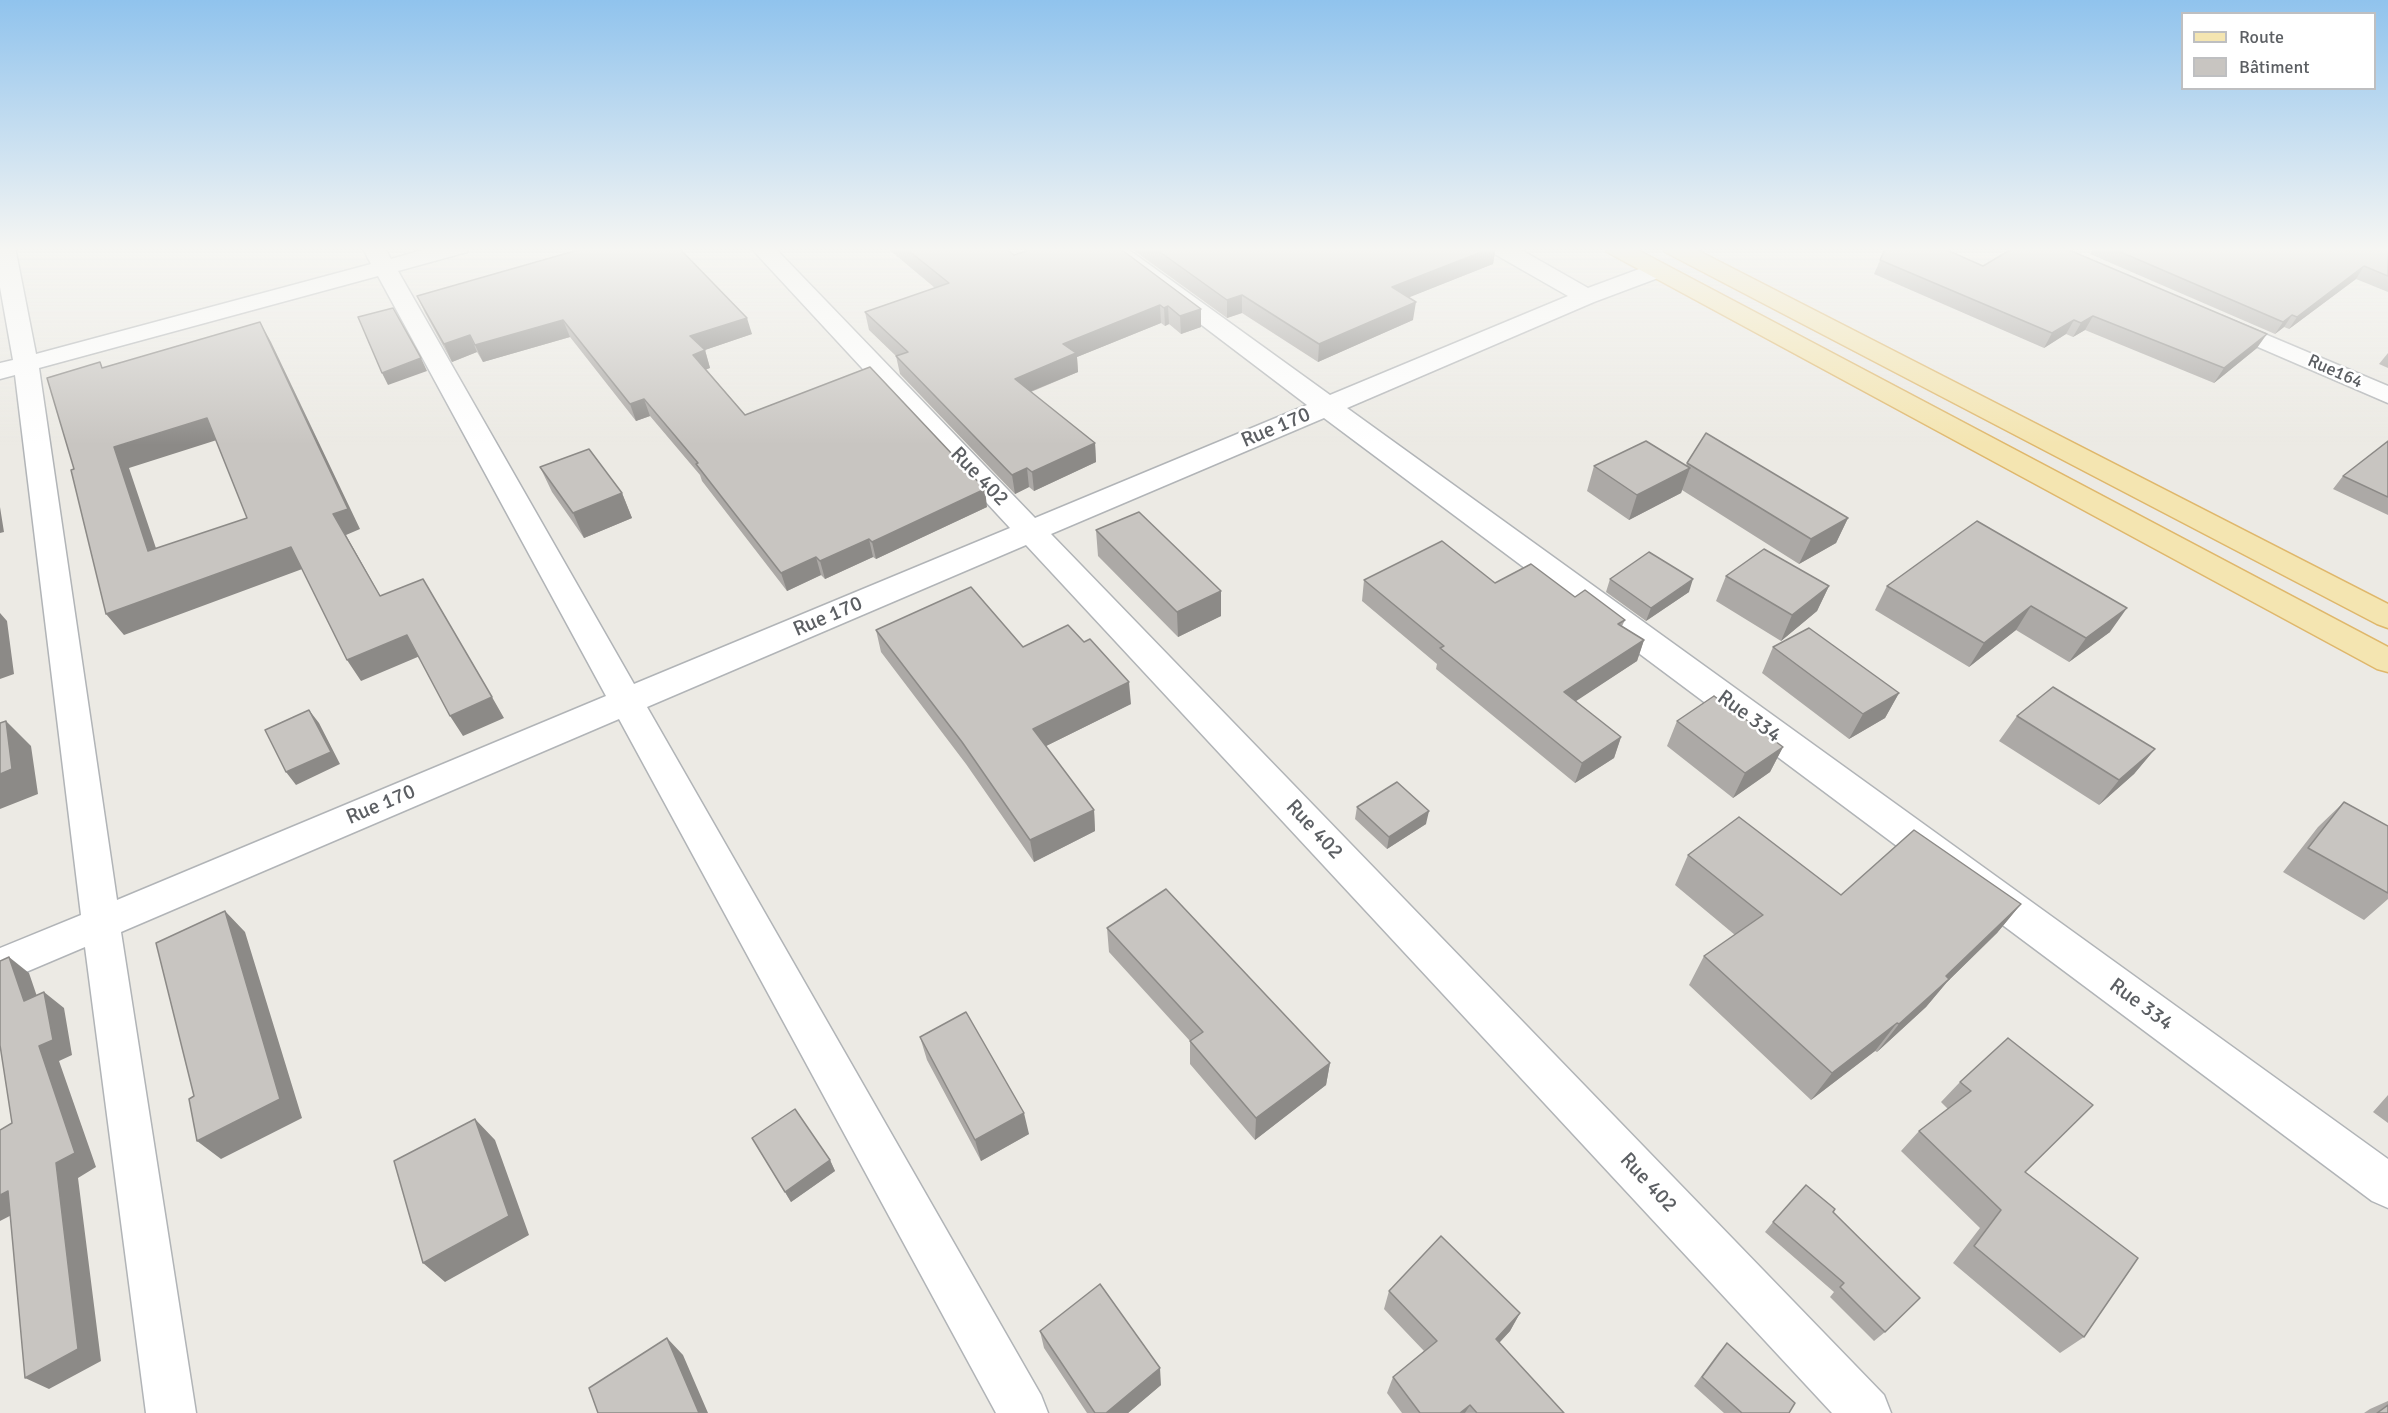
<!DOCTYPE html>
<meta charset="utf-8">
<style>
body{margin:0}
#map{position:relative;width:2388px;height:1413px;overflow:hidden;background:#eceae4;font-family:Signika,sans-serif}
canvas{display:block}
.legend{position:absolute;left:2181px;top:12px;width:195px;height:78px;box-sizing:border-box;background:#fff;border:2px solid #bebfc1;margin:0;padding:8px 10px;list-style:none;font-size:18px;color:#5c5f63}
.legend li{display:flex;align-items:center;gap:12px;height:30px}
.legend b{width:30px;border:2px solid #bebfc1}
</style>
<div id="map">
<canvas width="2388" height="1413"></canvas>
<ul class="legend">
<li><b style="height:8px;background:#f4e5b1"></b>Route</li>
<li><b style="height:16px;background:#c8c5c1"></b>Bâtiment</li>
</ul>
</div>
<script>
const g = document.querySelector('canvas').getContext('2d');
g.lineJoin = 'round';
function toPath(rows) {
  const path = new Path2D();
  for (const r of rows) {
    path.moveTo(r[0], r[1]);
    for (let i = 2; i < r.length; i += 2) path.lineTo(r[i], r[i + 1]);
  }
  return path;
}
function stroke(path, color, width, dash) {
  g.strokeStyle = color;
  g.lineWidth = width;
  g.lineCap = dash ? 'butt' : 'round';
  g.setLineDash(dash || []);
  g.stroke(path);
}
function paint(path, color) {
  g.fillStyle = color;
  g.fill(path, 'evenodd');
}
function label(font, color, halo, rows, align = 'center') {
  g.font = font + ' Signika,sans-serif';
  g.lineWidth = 5;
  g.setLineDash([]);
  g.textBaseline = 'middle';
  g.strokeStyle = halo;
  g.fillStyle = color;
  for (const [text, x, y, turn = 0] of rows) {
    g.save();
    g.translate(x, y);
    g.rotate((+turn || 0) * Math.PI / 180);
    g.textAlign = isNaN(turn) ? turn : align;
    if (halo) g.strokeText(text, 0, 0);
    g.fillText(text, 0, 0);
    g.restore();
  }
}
const minor = toPath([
 [0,247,15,247,36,354,371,264,362,247,384,247,391,259,433,247,470,247,467,252,398,271,634,684,1010,528,750,247,774,247,1035,518,1307,405,1099,247,1125,247,1330,395,1568,296,1491,252,1488,247,1516,247,1588,288,1650,265,1666,265,1669,270,1666,275,1594,302,1347,408,2388,1159,2388,1208,2372,1201,1324,418,1051,534,1884,1395,1891,1413,1832,1413,1026,545,647,707,1041,1395,1048,1413,996,1413,619,719,121,932,196,1413,146,1413,85,947,0,983,0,948,81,915,15,375,0,379,0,363,13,360,0,287,0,247],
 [378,276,606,696,117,900,39,368,378,276],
 [2222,316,2388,386,2388,403,2214,328,2210,323,2214,318,2222,316]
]);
const major = toPath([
 [1604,247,1632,247,2388,647,2388,672,2377,669,1607,252,1604,247],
 [1662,247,1691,247,2388,604,2388,628,2377,624,1665,252,1662,247]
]);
const wall = toPath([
 [571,247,678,247,752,334,705,350,710,368,706,369,745,415,987,507,876,559,873,557,825,579,821,575,787,591,702,481,700,475,650,416,636,421,570,337,483,362,477,352,452,362,425,313,417,296,573,251],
 [886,247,1004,247,1014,255,1201,309,1201,327,1181,334,1169,324,1165,326,1161,323,1077,357,1078,372,1031,392,1095,443,1096,462,1034,491,1029,487,1015,494,900,374,896,356,869,330,865,312,935,288],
 [1129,247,1496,247,1493,264,1409,297,1413,320,1318,362,1242,313,1227,318],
 [1886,247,1983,266,2257,348,2214,383,2085,330,2073,337,2066,334,2044,348,1874,274],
 [2094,247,2388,247,2388,292,2356,279,2289,329,2284,327,2275,334,2090,254],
 [2388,353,2388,368,2379,364],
 [2388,441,2388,515,2333,489,2343,476],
 [1687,463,1848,518,1836,543,1799,564,1682,490,1681,493,1629,520,1587,491,1594,466,1686,466],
 [540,467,622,493,632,518,584,538,552,492],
 [1977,521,2110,632,2069,662,2016,630,1969,667,1875,610,1887,586],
 [1096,530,1221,616,1178,637,1098,556],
 [1726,576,1829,586,1817,611,1781,641,1716,601],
 [1610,579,1689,592,1646,621,1606,592],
 [1364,580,1495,583,1575,597,1625,620,1622,626,1644,640,1637,661,1575,701,1621,737,1614,758,1575,783,1436,669,1437,664,1362,601],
 [876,630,1131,704,1046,746,1094,810,1095,831,1034,862,966,764,881,652],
 [1773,647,1899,693,1885,718,1849,739,1762,673],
 [2017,716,2155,749,2134,774,2099,805,1999,741],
 [1677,721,1783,747,1770,772,1733,798,1667,746],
 [2344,802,2388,826,2388,899,2364,920,2283,872,2318,827],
 [1357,807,1426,824,1387,849,1355,819],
 [1688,855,1841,895,2021,904,1997,933,1947,982,1926,1007,1877,1052,1875,1051,1811,1100,1689,985,1704,956,1735,935,1675,885],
 [1107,928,1330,1063,1326,1085,1255,1140,1190,1064,1190,1041,1109,952],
 [920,1037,1029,1134,981,1161,927,1060],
 [2008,1038,2025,1172,2084,1337,2060,1353,1953,1263,1980,1228,1901,1151,1919,1131,1948,1109,1941,1102,1960,1082],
 [2388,1095,2388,1123,2373,1112],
 [752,1138,830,1160,835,1171,791,1202],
 [1833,1212,1885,1332,1874,1341,1830,1297,1834,1292,1765,1232,1773,1222],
 [1389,1291,1520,1313,1510,1331,1499,1343,1564,1413,1402,1413,1387,1393,1393,1377,1424,1351,1384,1309],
 [1040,1331,1161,1385,1128,1413,1087,1413,1044,1348],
 [1727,1343,1789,1413,1724,1413,1694,1386,1719,1352],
 [2388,1401,2388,1413,2364,1413,2370,1409]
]);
const shadedWall = toPath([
 [1494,247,1496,247,1493,264,1390,305,1392,287],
 [2364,266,2356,279,2289,329,2297,317],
 [1242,295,1242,313,1227,318,1227,300],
 [1416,302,1413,320,1318,362,1319,344],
 [1160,305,1161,323,1077,357,1078,372,1017,397,1015,379,1063,344],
 [1168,306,1169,324,1165,326,1164,308],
 [1201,309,1201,327,1181,334,1180,316],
 [2292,315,2284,327,2275,334,2283,322],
 [2093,316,2085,330,2073,337,2081,323],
 [747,318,752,334,696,353,690,336],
 [563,320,570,337,483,362,475,345],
 [2074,320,2066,334,2044,348,2052,333],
 [260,322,271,342,360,529,346,535,392,617,333,514],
 [2267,334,2257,348,2214,383,2224,368],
 [470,335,477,352,452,362,444,344],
 [705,350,710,368,699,372,693,355],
 [421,358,427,371,388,385,382,373],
 [644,399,650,416,636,421,630,404],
 [207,418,220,439,129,468,164,572,148,551,114,447],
 [1095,443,1096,462,1034,491,1032,472],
 [1027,468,1029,487,1015,494,1012,475],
 [1690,468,1681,493,1629,520,1637,495],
 [985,489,987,507,876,559,872,542],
 [622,493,632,518,584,538,573,513],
 [0,507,4,532,0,533],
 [1848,518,1836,543,1799,564,1811,539],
 [869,539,873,557,825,579,820,561],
 [291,547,305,568,124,635,106,614],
 [816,557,821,575,787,591,781,573],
 [1693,579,1689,592,1646,621,1651,608],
 [1829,586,1817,611,1781,641,1792,615],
 [1221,591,1221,616,1178,637,1177,612],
 [2031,606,2016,630,1969,667,1984,643],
 [2127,608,2110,632,2069,662,2086,638],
 [0,613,7,621,14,674,0,679],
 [407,635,420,656,361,681,347,660],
 [1644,640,1637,661,1558,713,1564,692],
 [1129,682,1131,704,1036,751,1033,729],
 [1899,693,1885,718,1849,739,1863,714],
 [492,697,504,718,463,736,450,716],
 [309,710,319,723,340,764,296,785,286,772],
 [6,721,31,746,38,794,0,809,0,774],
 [1621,737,1614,758,1575,783,1582,763],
 [1783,747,1770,772,1733,798,1745,773],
 [2155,749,2134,774,2099,805,2119,780],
 [1094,810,1095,831,1034,862,1030,840],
 [1429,811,1426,824,1387,849,1389,837],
 [2021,904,1997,933,1947,982,1926,1007,1877,1052,1899,1024,1946,976],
 [225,911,245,932,302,1118,221,1159,197,1141],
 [9,957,29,973,44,1017,24,1001],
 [44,992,64,1008,72,1055,59,1061,96,1167,78,1178,101,1361,49,1389,25,1378,39,1046],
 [1897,1023,1875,1051,1811,1100,1832,1073],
 [1330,1063,1326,1085,1255,1140,1256,1118],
 [1024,1113,1029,1134,981,1161,975,1140],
 [475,1119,495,1140,529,1235,445,1282,423,1263],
 [830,1160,835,1171,791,1202,785,1192],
 [8,1191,31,1205,0,1221,0,1195],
 [1520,1313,1510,1331,1487,1356,1496,1339],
 [667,1338,683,1355,708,1413,699,1413],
 [1160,1368,1161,1385,1128,1413,1106,1413],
 [1470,1405,1465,1413,1460,1413]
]);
const building = toPath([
 [576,247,678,247,747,318,690,336,705,350,693,355,745,415,870,367,985,489,872,542,869,539,820,561,816,557,781,573,696,464,698,463,644,399,630,404,563,320,475,345,470,335,444,344,417,296,578,250,576,247],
 [904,247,1004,247,1014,255,1038,247,1118,247,1201,309,1180,316,1168,306,1164,308,1160,305,1063,344,1076,353,1015,379,1095,443,1032,472,1027,468,1012,475,896,356,908,352,865,312,949,283,904,247],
 [1153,247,1494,247,1392,287,1416,302,1319,344,1242,295,1227,300,1153,247],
 [1886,247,1940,247,1983,266,2015,247,2062,247,2267,334,2224,368,2093,316,2081,323,2074,320,2052,333,1880,260,1886,247],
 [2109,247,2388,247,2388,276,2364,266,2297,317,2292,315,2283,322,2109,247],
 [393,308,421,358,382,373,358,317,393,308],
 [260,322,348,509,333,514,380,596,423,579,492,697,450,716,407,635,347,660,291,547,106,614,71,470,74,469,47,378,100,362,102,368,260,322],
 [207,418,247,518,148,551,114,447,207,418],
 [1706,433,1848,518,1811,539,1687,463,1706,433],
 [1646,441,1690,468,1637,495,1594,466,1646,441],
 [2388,441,2388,497,2343,476,2388,441],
 [589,449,622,493,573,513,540,467,589,449],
 [1139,512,1221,591,1177,612,1096,530,1139,512],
 [1977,521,2127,608,2086,638,2031,606,1984,643,1887,586,1977,521],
 [1442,541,1495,583,1531,564,1575,597,1585,590,1625,620,1618,624,1644,640,1564,692,1621,737,1582,763,1440,648,1444,646,1364,580,1442,541],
 [1764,549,1829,586,1792,615,1726,576,1764,549],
 [1649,552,1693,579,1651,608,1610,579,1649,552],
 [971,587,1023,647,1068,625,1084,642,1090,639,1129,682,1033,729,1094,810,1030,840,962,742,876,630,971,587],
 [1809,628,1899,693,1863,714,1773,647,1809,628],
 [2053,687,2155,749,2119,780,2017,716,2053,687],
 [1714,696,1783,747,1745,773,1677,721,1714,696],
 [309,710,331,752,286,772,265,730,309,710],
 [6,721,12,769,0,774,0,723,6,721],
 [1397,782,1429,811,1389,837,1357,807,1397,782],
 [2344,802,2388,826,2388,893,2308,848,2344,802],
 [1739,817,1841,895,1914,830,2021,904,1946,976,1949,979,1899,1024,1897,1023,1832,1073,1704,956,1763,915,1688,855,1739,817],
 [1166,889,1330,1063,1256,1118,1190,1041,1203,1032,1107,928,1166,889],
 [225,911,280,1099,197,1141,189,1099,194,1096,156,943,225,911],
 [9,957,24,1001,44,992,53,1040,39,1046,75,1153,56,1163,78,1349,25,1378,8,1191,0,1195,0,1130,12,1123,0,1045,0,961,9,957],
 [966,1012,1024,1113,975,1140,920,1037,966,1012],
 [2008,1038,2093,1105,2025,1172,2138,1258,2084,1337,1974,1246,2001,1210,1919,1131,1971,1091,1960,1082,2008,1038],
 [795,1109,830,1160,785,1192,752,1138,795,1109],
 [475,1119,509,1216,423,1263,394,1161,475,1119],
 [1806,1185,1835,1209,1833,1212,1920,1298,1885,1332,1840,1287,1844,1283,1773,1222,1806,1185],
 [1441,1236,1520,1313,1496,1339,1564,1413,1477,1413,1470,1405,1460,1413,1420,1413,1393,1377,1437,1341,1389,1291,1441,1236],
 [1100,1284,1160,1368,1106,1413,1095,1413,1040,1331,1100,1284],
 [667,1338,699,1413,598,1413,589,1388,667,1338],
 [1727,1343,1795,1403,1789,1413,1742,1413,1702,1377,1727,1343],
 [2388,1405,2388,1413,2377,1413,2388,1405]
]);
const farStreetnames = [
 ["Rue164",2335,372,24]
];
const streetNames = [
 ["Rue 170",1276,428,-23],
 ["Rue 402",979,477,46],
 ["Rue 170",828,617,-23],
 ["Rue 334",1749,717,36],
 ["Rue 170",381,805,-23],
 ["Rue 402",1314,830,47],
 ["Rue 334",2141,1005,36],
 ["Rue 402",1648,1183,47]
];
stroke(minor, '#b1b4b7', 3);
stroke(major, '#dfb76b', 3);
paint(minor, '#fff');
paint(major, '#f4e5b1');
paint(wall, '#aca9a6');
paint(shadedWall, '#8c8a87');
paint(building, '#c8c5c1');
stroke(building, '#8c8a87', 1.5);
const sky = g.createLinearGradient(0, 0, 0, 445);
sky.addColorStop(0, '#90c3ed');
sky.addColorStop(0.56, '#f6f6f3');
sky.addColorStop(1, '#f6f6f300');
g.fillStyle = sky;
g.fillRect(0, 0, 2388, 445);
label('18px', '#5c5f63', '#fff', farStreetnames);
label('21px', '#5c5f63', '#fff', streetNames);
</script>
